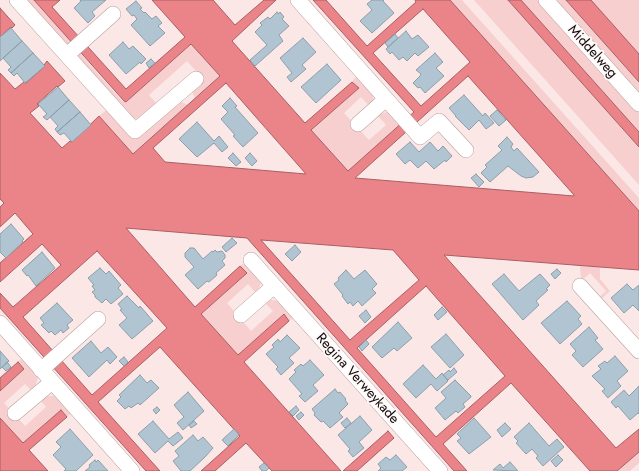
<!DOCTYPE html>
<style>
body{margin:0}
canvas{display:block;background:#fce7e7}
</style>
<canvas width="639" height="471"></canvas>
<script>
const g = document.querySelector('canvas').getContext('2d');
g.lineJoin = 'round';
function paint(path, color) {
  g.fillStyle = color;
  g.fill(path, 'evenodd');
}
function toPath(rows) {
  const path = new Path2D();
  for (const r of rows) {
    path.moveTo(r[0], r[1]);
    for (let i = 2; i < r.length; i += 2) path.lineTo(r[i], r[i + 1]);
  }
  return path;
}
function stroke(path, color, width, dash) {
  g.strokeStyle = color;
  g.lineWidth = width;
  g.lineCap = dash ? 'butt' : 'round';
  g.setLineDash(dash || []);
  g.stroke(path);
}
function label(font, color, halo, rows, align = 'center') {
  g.font = font + ' Jost,sans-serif';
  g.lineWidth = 3.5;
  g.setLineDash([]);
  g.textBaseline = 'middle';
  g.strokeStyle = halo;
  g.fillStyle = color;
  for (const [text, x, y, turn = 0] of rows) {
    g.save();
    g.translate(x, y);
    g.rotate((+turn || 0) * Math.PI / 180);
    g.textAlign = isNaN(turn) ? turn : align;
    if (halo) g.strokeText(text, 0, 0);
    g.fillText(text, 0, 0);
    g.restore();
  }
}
const green = toPath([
 [24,0,34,0,73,44,65,46],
 [450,0,462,0,639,198,639,211],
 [474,0,508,0,639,147,639,185],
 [521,0,538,0,639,112,639,132],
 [557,0,566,0,639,82,639,95,573,22],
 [579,0,639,0,639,68],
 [191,44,220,76,195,98,191,90,203,79,187,61,149,95,156,103,140,118,134,119,129,117,76,54,78,51,122,101,127,102],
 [358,74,373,94,373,100,369,106,361,97,344,113,369,140,386,125,378,116,381,114,387,112,392,113,402,122,348,171,311,130,359,88,352,82],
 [179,101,188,105,133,154,99,116,109,108,136,139],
 [246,262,261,282,259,289,256,293,248,284,227,303,251,331,273,311,265,303,271,300,280,301,295,317,289,321,283,314,238,355,201,314,247,273,240,266],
 [580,266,600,267,600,279,610,291,599,301,597,299,606,291,590,273,581,281,579,278,581,277],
 [23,357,39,374,35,387,31,390,25,384,4,403,25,426,46,407,40,400,44,397,57,395,72,412,67,417,61,410,23,443,0,418,0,391,24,369,18,362],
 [639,452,639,463,630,471,617,471]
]);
const water = toPath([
 [34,0,60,0,52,7,126,89,185,37,152,0,213,0,235,25,264,0,276,0,232,41,305,123,352,82,359,88,311,130,348,171,414,112,313,0,326,0,367,46,416,2,415,0,450,0,639,211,639,270,444,255,616,448,639,429,639,452,617,471,590,471,511,383,443,444,467,471,454,471,247,238,126,228,195,307,240,266,247,273,201,314,238,355,284,314,289,321,244,362,341,471,272,471,246,443,215,471,201,471,240,436,160,347,98,402,160,471,146,471,0,308,0,293,13,307,61,265,42,244,0,282,0,263,33,234,15,213,0,227,0,207,4,203,0,199,0,73,15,89,24,82,26,83,45,66,44,65,47,61,65,81,58,87,57,86,37,104,39,106,30,113,62,148,70,141,72,142,99,116,133,154,220,76,191,44,126,102,124,101,34,0],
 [423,9,470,62,421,106,373,53,423,9],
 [468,76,574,195,574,196,355,178,468,76],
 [226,83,306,174,165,162,153,148,226,83],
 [261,240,393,250,419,280,350,340,261,240],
 [97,251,167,328,92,395,23,317,97,251],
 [426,286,505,376,436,437,357,348,426,286],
 [508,0,521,0,639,132,639,147,508,0],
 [566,0,591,0,639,54,639,82,566,0],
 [0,8,15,25,12,28,11,27,0,37,0,8],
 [18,362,24,369,0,391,0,378,18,362],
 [61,410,67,417,29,450,48,471,0,471,0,418,23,443,61,410],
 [388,431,394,438,357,471,343,471,388,431]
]);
const building = toPath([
 [80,0,106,0,92,12,95,16,88,23,74,8,81,1,80,0],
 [372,0,384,0,383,1,394,13,372,33,360,21,372,10,367,4,372,0],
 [136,1,142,8,140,9,144,13,145,12,152,19,156,16,162,23,158,26,165,33,150,46,131,25,137,19,134,15,132,16,126,9,136,1],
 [277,12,278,14,280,12,284,17,282,19,289,26,279,35,283,41,255,66,250,60,267,45,255,32,262,25,260,23,268,17,270,19,277,12],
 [11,28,22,41,0,61,0,37,11,28],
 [406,31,412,39,418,35,429,47,418,56,415,53,407,61,403,57,399,60,392,52,390,54,386,49,406,31],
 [395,34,398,38,388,47,385,43,395,34],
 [303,38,316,52,302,65,306,69,291,82,287,77,292,73,280,58,303,38],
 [22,41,33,53,11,73,8,70,11,67,3,58,22,41],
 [123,42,129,49,133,46,146,59,141,64,140,62,126,74,109,55,123,42],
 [33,53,45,66,25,83,17,73,14,76,11,73,33,53],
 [435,53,443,62,436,68,444,76,425,93,420,87,418,88,413,83,420,76,421,74,416,70,435,53],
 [151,59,155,63,149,68,146,63,151,59],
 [327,64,341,80,316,103,301,87,327,64],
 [58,87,69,100,47,120,43,117,47,114,38,104,58,87],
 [464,95,483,116,485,113,494,123,486,129,479,120,469,130,455,116,456,116,449,108,464,95],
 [230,98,237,106,235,107,258,133,243,147,233,136,235,135,221,119,228,112,222,106,230,98],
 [69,100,80,112,57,132,55,129,58,126,50,117,69,100],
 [497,110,506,120,499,126,490,116,497,110],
 [80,112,91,125,72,142,64,133,60,135,57,132,80,112],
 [197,122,214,141,219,136,228,147,222,152,214,143,197,157,179,139,197,122],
 [507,137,513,144,511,147,514,151,517,148,539,172,533,177,526,178,521,176,508,166,490,182,481,173,487,167,485,165,502,150,498,146,507,137],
 [410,142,419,152,430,142,438,151,443,146,452,156,446,162,445,160,434,169,426,161,418,168,410,160,405,164,396,154,410,142],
 [233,153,241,162,236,166,228,158,233,153],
 [250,153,257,161,252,166,245,158,250,153],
 [476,174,484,182,479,187,471,178,476,174],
 [11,224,24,239,22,241,23,242,6,258,0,252,0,234,11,224],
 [232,238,237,243,226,252,222,247,232,238],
 [295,245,301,252,292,261,285,254,295,245],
 [190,248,194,248,203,259,212,251,213,252,215,250,217,252,222,251,225,255,225,258,222,261,225,265,216,273,217,275,209,282,207,281,198,289,185,275,194,267,185,257,185,253,190,248],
 [42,252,55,268,36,286,28,275,27,276,22,270,42,252],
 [100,268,106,274,109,271,121,285,118,288,123,294,111,304,106,299,102,303,95,297,95,295,92,292,95,290,92,286,94,285,88,278,100,268],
 [557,269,561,273,555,279,551,274,557,269],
 [346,270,354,279,365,270,377,284,372,289,376,293,362,306,358,301,353,306,350,302,348,304,342,296,343,295,334,284,339,280,338,278,346,270],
 [504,274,519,291,540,274,550,285,546,289,548,290,536,301,539,305,523,320,492,284,504,274],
 [627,284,633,290,639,285,639,311,633,305,624,313,611,298,627,284],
 [127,296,139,308,140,306,153,321,132,339,119,325,127,318,120,310,122,309,118,304,127,296],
 [567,301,581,316,578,319,582,324,560,344,541,323,567,301],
 [57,303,73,320,67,325,69,328,63,333,61,330,55,335,51,331,49,333,41,325,44,323,40,318,57,303],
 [442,307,447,312,438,320,434,315,442,307],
 [366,310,371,317,365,323,359,316,366,310],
 [398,322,412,338,397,351,394,348,382,358,372,347,398,322],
 [589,327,598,338,595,340,603,349,583,367,572,355,576,351,570,344,589,327],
 [446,334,464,355,450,368,431,347,446,334],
 [287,335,300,348,289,358,294,363,281,375,276,369,278,367,266,354,274,347,272,345,278,339,280,342,287,335],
 [366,340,369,344,362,351,359,347,366,340],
 [91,341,101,353,108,347,117,357,110,364,107,360,89,377,72,358,91,341],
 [0,351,9,361,0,369,0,351],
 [615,356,628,371,617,381,621,386,608,398,602,391,605,389,592,376,601,369,598,366,605,361,607,363,615,356],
 [124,357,128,362,124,366,119,361,124,357],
 [310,360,324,375,313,385,318,391,305,402,299,396,302,394,289,379,296,372,294,370,301,364,303,366,310,360],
 [7,362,11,367,6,371,2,367,7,362],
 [423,365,436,379,442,373,448,381,437,391,431,384,416,398,403,384,423,365],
 [454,368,457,372,448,380,443,375,449,370,450,372,454,368],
 [140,375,147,383,151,380,159,388,140,405,138,403,131,408,129,406,125,409,117,401,121,397,119,395,140,375],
 [455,380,471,396,471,397,463,404,465,407,458,413,456,411,445,420,435,408,446,398,441,392,455,380],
 [639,386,639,414,638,413,630,420,618,406,616,408,611,402,624,390,629,396,639,386],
 [335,389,338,393,340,392,346,399,345,400,348,404,339,413,343,417,330,428,323,421,321,422,314,415,315,413,312,409,335,389],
 [188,392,204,411,183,430,177,423,184,417,174,405,188,392],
 [296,406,299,410,293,416,289,412,296,406],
 [157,407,160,410,156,414,153,410,157,407],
 [301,412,304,415,299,420,296,416,301,412],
 [360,416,372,430,359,442,364,448,353,457,348,451,350,449,338,435,360,416],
 [347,418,351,423,345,428,341,423,347,418],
 [474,418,491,437,469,454,457,441,461,438,457,434,474,418],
 [153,421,169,439,178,432,183,438,173,446,168,441,155,453,138,434,153,421],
 [194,421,197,424,191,428,189,425,194,421],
 [505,423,511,429,502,437,497,430,505,423],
 [529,423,549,446,557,439,564,447,543,466,536,458,538,456,532,449,526,454,516,443,518,441,514,437,529,423],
 [70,429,93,455,76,471,64,471,66,469,53,455,61,447,56,442,70,429],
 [234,429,239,435,228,446,222,440,234,429],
 [193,435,198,441,203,437,213,448,205,457,190,471,181,471,173,461,179,456,175,451,193,435],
 [396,455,407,467,402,471,378,471,381,468,378,464,386,457,390,460,396,455],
 [558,455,563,460,556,467,551,461,558,455],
 [95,460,96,462,98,460,108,471,85,471,90,467,89,465,95,460],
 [510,462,518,471,493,470,500,464,503,468,510,462],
 [264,463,269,468,266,471,262,471,259,467,264,463]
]);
const minor = toPath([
 [17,0,135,131,196,79],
 [298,0,420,137,439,121,466,150],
 [546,0,639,104],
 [67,55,113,14],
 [358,124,386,99],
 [251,260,440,471],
 [580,286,639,351],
 [241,315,274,286],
 [0,323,132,471],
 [41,370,98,319],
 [15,413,52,382]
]);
const streetNames = [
 ["Middelweg",592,52,48],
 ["Regina Verweykade",357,379,48]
];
paint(green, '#f7cfcf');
paint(water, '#ea8489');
stroke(water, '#a95f63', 1);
paint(building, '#b0c4d1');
stroke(building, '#8b9fab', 1);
stroke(minor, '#b79f9f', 16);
stroke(minor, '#fff', 15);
label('14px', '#120a0b', '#fef8f8', streetNames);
</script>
